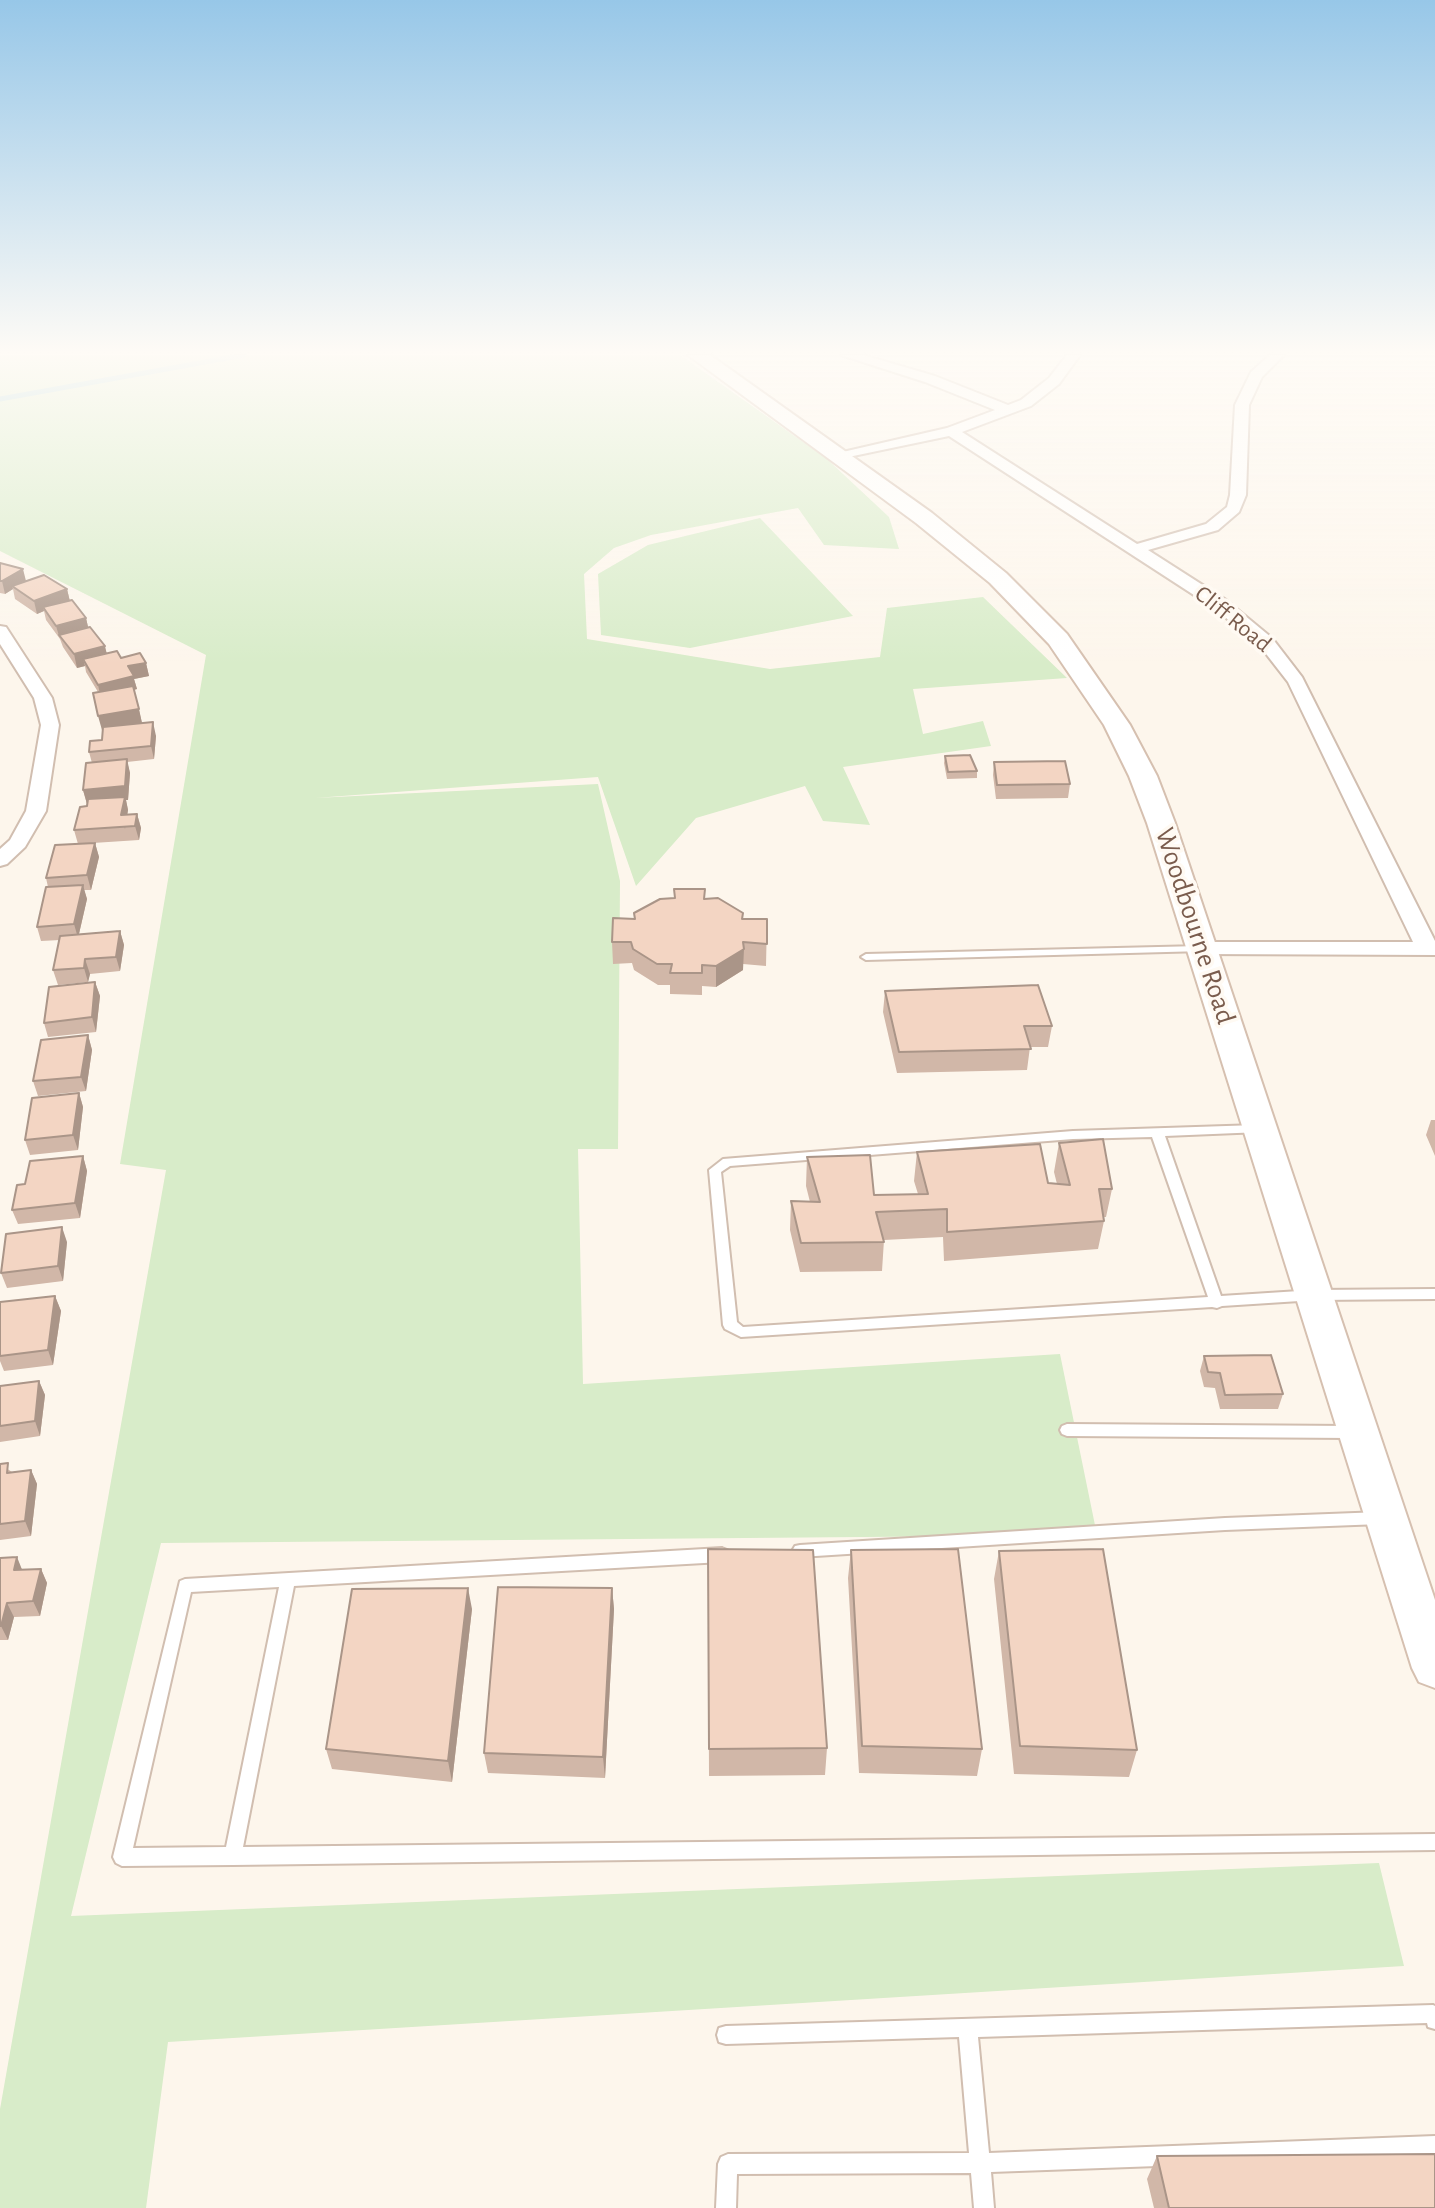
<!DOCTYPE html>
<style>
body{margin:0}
canvas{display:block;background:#fdf6ec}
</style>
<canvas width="1435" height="2208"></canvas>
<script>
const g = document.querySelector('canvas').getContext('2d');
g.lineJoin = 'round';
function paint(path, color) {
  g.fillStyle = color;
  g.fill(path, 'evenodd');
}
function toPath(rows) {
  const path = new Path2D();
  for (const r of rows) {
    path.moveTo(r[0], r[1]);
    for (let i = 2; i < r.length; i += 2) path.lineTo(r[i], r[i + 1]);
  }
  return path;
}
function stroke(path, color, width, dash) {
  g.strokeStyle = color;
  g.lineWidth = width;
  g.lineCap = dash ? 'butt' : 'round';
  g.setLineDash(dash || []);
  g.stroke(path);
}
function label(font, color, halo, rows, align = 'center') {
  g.font = font + ' "Alegreya Sans",sans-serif';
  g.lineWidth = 7;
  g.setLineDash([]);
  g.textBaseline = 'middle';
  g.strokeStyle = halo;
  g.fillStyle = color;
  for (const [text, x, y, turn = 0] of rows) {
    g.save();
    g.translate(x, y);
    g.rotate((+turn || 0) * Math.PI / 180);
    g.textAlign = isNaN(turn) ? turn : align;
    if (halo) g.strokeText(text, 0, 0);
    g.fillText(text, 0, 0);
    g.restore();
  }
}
const green = toPath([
 [0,355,680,355,827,459,889,517,899,549,824,545,798,508,651,535,614,548,584,574,587,639,770,669,880,657,887,608,983,597,1067,678,913,689,923,734,983,721,991,746,843,767,870,825,823,821,805,786,696,818,636,886,598,777,315,798,598,784,620,881,618,1149,578,1149,583,1384,1060,1354,1097,1535,161,1543,71,1916,1379,1863,1404,1966,168,2042,146,2208,0,2208,0,2109,166,1170,120,1164,206,655,0,551],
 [760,518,853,616,690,648,601,635,598,574,648,545]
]);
const stream = toPath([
 [0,399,244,355]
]);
const service = toPath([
 [1200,946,1204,947,1205,949,1204,951,866,960,861,957,866,954,1200,946],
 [1257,1125,1263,1129,1261,1132,1165,1136,1221,1296,1315,1290,1435,1289,1435,1299,1315,1300,1222,1306,1217,1308,1212,1307,741,1337,725,1329,723,1325,709,1170,723,1159,1073,1131,1257,1125],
 [1152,1137,1208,1297,743,1327,737,1322,721,1172,730,1166,1073,1139,1152,1137],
 [1067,1424,1351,1426,1356,1428,1358,1432,1356,1436,1351,1438,1067,1436,1062,1434,1060,1430,1062,1426,1067,1424],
 [1381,1512,1386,1514,1389,1518,1386,1522,1381,1524,1225,1530,800,1557,795,1556,792,1551,795,1546,800,1545,1225,1518,1381,1512],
 [722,1548,727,1550,730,1555,727,1560,722,1562,294,1586,243,1847,1435,1834,1435,1850,233,1865,122,1866,116,1863,113,1857,180,1581,185,1579,722,1548],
 [279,1587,226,1847,133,1848,191,1592,279,1587],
 [1433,2005,1435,2006,1435,2029,1428,2027,1427,2023,978,2037,989,2153,1435,2136,1435,2156,991,2172,994,2208,974,2208,971,2173,737,2174,736,2208,716,2208,718,2164,721,2157,728,2154,969,2153,959,2037,726,2044,719,2042,717,2035,719,2028,726,2026,1433,2005]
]);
const minor = toPath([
 [841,355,863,355,935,376,1008,405,1021,400,1049,378,1067,355,1080,355,1059,384,1031,406,962,432,1137,544,1206,524,1227,507,1230,495,1235,405,1251,372,1270,355,1284,355,1262,377,1249,405,1246,495,1239,512,1218,530,1148,550,1226,600,1272,638,1302,677,1435,941,1435,955,1195,954,1192,949,1195,944,1203,942,1413,942,1288,682,1260,646,1214,608,949,436,834,460,834,454,947,428,995,410,925,382,841,355],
 [0,626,6,627,52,698,59,725,46,811,25,847,7,864,0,866,0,849,10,840,26,811,41,725,34,698,0,644,0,626]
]);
const secondary = toPath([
 [688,355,710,355,932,513,1006,573,1067,634,1130,725,1157,776,1175,823,1435,1600,1435,1688,1419,1682,1412,1668,1147,823,1129,776,1104,725,1049,644,990,583,916,523,688,355]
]);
const wall = toPath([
 [0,563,26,581,67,589,70,601,86,618,88,627,107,653,121,658,146,663,149,676,134,679,137,689,134,690,142,723,156,736,154,759,127,762,130,773,128,800,126,800,128,810,127,815,137,814,141,828,139,840,93,843,95,843,99,857,91,890,84,890,87,899,79,934,120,931,124,945,120,971,90,974,88,982,58,985,53,970,60,940,41,941,37,927,48,887,46,878,78,844,74,830,87,804,83,790,92,763,89,752,102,740,102,729,98,692,86,672,85,666,77,668,63,647,60,639,46,620,44,611,37,614,15,599,13,589,5,594,0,593],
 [945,756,977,771,977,778,947,779,944,763],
 [994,762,1070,784,1068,798,996,799,993,775],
 [705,889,705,899,743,913,743,919,767,919,766,966,743,964,743,970,716,987,702,986,702,995,670,994,670,985,658,985,634,970,632,963,613,964,612,942,634,919,634,913],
 [95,982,100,996,96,1032,48,1037,44,1023],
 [885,991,1052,1026,1048,1047,1030,1047,1027,1070,897,1073,883,1012],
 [88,1035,92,1050,86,1091,38,1096,33,1081],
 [79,1093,83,1107,78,1150,30,1155,25,1140],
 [1431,1120,1435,1120,1435,1156,1426,1135],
 [1059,1143,1112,1189,1106,1217,1104,1217,1104,1221,1098,1249,944,1261,943,1237,884,1240,882,1271,800,1272,790,1230,791,1201,810,1202,806,1186,807,1157,874,1195,918,1194,914,1181,917,1152,1048,1183,1057,1184,1054,1172],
 [83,1156,87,1171,80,1218,18,1224,12,1210,25,1184],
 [67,1242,63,1281,7,1288,1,1273],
 [55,1296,61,1311,53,1365,4,1371,0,1361,0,1302],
 [1204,1356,1283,1394,1278,1409,1220,1409,1215,1388,1204,1387,1200,1371],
 [39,1381,45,1395,40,1436,0,1442,0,1386],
 [0,1464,12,1472,31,1470,37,1484,31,1536,0,1540],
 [708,1549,827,1748,825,1775,709,1776],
 [851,1550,982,1749,977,1776,859,1773,848,1578],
 [999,1551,1137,1750,1129,1777,1014,1774,994,1579],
 [0,1558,22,1569,41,1569,47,1583,40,1616,14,1617,8,1640,0,1640],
 [612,1588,614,1609,605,1778,488,1773,484,1753],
 [472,1609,452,1782,332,1769,326,1749],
 [1157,2156,1435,2208,1154,2208,1147,2179]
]);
const shadedWall = toPath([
 [23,569,26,581,12,586,13,589,5,594,2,581],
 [67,589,70,602,43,607,44,611,37,614,34,601],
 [86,618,89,631,59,635,60,639,56,626],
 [105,646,108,659,83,659,85,666,77,668,74,654],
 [146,663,149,676,134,679,137,689,101,698,98,685,128,666],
 [139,709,142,723,102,730,98,716],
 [153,722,156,736,154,759,151,746],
 [127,759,130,773,128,800,126,800,128,810,125,829,121,815,124,800,87,804,83,790],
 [137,814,141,828,139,840,135,826],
 [95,843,99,857,91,890,87,875],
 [83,885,87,899,78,938,74,924],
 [120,931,124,945,120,971,116,957],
 [744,949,743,970,716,987,716,966],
 [85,959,90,974,88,982,84,968],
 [95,982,100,996,96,1032,92,1017],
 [88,1035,92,1050,86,1091,81,1077],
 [79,1093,83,1107,78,1150,73,1135],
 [83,1156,87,1171,80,1218,75,1203],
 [62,1227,67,1242,63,1281,58,1266],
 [55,1296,61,1311,53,1365,48,1350],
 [39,1381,45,1395,40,1436,35,1421],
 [31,1470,37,1484,31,1536,25,1521],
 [17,1557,23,1572,14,1570],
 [41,1569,47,1583,40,1616,33,1601],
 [468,1588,472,1609,452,1782,448,1761],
 [612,1588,614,1609,605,1778,603,1757],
 [7,1603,14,1617,8,1640,1,1626]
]);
const building = toPath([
 [0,563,23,569,2,581,0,581,0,563],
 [44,575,67,589,34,601,12,586,44,575],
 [72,600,86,618,56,626,43,607,72,600],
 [90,627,105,646,74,654,59,635,90,627],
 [117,651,121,658,140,653,146,663,128,666,134,676,98,685,83,659,117,651],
 [133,686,139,709,98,716,93,693,133,686],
 [153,722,151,746,89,752,90,741,102,740,103,727,153,722],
 [970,755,977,771,948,772,945,756,970,755],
 [127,759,125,786,83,790,86,763,127,759],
 [1065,761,1070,784,997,785,994,762,1065,761],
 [125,797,121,815,137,814,135,826,74,830,80,807,87,806,88,799,125,797],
 [95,843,87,875,46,878,55,845,95,843],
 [83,885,74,924,37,927,46,887,83,885],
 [674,889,705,889,704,899,718,898,743,913,742,919,767,919,767,944,743,942,744,949,716,966,702,965,702,973,670,973,672,964,657,964,633,949,631,942,612,942,613,918,635,919,634,913,660,899,675,898,674,889],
 [120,931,116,957,85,959,84,968,53,970,60,936,120,931],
 [95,982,92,1017,44,1023,49,987,95,982],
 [1038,985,1052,1026,1024,1026,1031,1049,899,1052,885,991,1038,985],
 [88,1035,81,1077,33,1081,41,1040,88,1035],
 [79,1093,73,1135,25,1140,32,1098,79,1093],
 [1103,1139,1112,1189,1099,1189,1104,1221,947,1232,947,1209,876,1212,884,1242,801,1243,791,1201,820,1202,807,1157,870,1155,874,1195,928,1194,917,1152,1040,1144,1048,1183,1070,1185,1059,1143,1103,1139],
 [83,1156,75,1203,12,1210,17,1185,25,1184,30,1161,83,1156],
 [62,1227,58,1266,1,1273,6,1234,62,1227],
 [55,1296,48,1350,0,1356,0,1302,55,1296],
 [1271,1355,1283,1394,1225,1395,1220,1373,1208,1372,1204,1356,1271,1355],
 [39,1381,35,1421,0,1426,0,1386,39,1381],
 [8,1463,7,1473,31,1470,25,1521,0,1524,0,1464,8,1463],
 [708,1549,813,1550,827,1748,709,1749,708,1549],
 [958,1549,982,1749,862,1746,851,1550,958,1549],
 [1103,1549,1137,1750,1020,1746,999,1551,1103,1549],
 [17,1557,14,1570,41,1569,33,1601,7,1603,1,1626,0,1626,0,1558,17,1557],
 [498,1587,612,1588,603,1757,484,1753,498,1587],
 [468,1588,448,1761,326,1749,352,1589,468,1588],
 [1435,2154,1435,2208,1169,2208,1157,2156,1435,2154]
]);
const farStreetnames = [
 ["Cliff Road",1233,619,39]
];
const streetNames = [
 ["Woodbourne Road",1195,926,72]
];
paint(green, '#d8ecc9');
stroke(stream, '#a5d3da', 5);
stroke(service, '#d1beb0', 4);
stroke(minor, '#d1beb0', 4);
stroke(secondary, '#d6c0b0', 4);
paint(service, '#fff');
paint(minor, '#fff');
paint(secondary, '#fff');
paint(wall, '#d1b7a8');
paint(shadedWall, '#aa9588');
paint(building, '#f3d5c3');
stroke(building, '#aa9588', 2);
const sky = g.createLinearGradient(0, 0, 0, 665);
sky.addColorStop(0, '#97c7e8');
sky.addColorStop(0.53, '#fefbf6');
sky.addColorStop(1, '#fefbf600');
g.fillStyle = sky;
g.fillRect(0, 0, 1435, 665);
label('24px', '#7a5c4d', '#fffaf3', farStreetnames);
label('28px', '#7a5c4d', '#fffaf3', streetNames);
</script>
